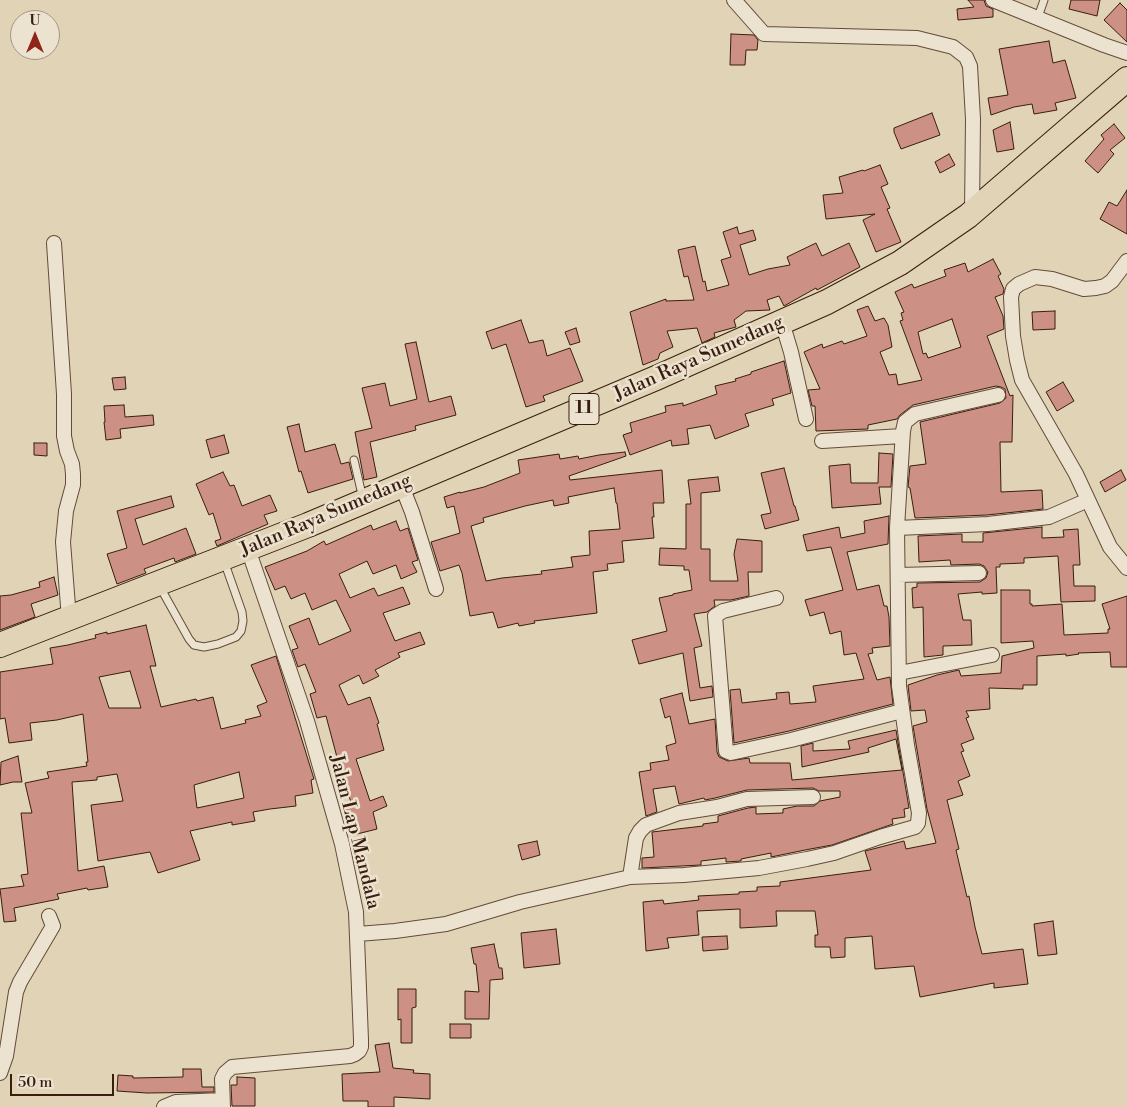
<!DOCTYPE html>
<style>
body{margin:0}
#map{position:relative;width:1127px;height:1107px;overflow:hidden;background:#e1d3b6;font-family:"Libre Bodoni",serif}
canvas{display:block}
.north{position:absolute;left:10px;top:10px;width:50px;height:50px;box-sizing:border-box;background:#ece2d0;border:1px solid #a49483;border-radius:50%;rotate:0deg;font-size:14px;font-weight:700;line-height:20px;text-align:center;color:#391e0f}
.north::after{content:'';display:block;margin:auto;width:18px;height:22px;background:#8f2418;clip-path:polygon(50% 0,100% 100%,50% 72%,0 100%)}
.scale{position:absolute;left:10px;top:1074px;width:104px;height:22px;box-sizing:border-box;border:2px solid #391e0f;border-top:0;padding-left:6px;font-size:15px;line-height:18px;white-space:nowrap;color:#391e0f;-webkit-text-stroke:4px #ece2d0;paint-order:stroke}
</style>
<div id="map">
<canvas width="1127" height="1107"></canvas>
<div class="north">U</div>
<div class="scale">50 m</div>
</div>
<script>
const g = document.querySelector('canvas').getContext('2d');
g.lineJoin = 'round';
function paint(path, color) {
  g.fillStyle = color;
  g.fill(path, 'evenodd');
}
function toPath(rows) {
  const path = new Path2D();
  for (const r of rows) {
    path.moveTo(r[0], r[1]);
    for (let i = 2; i < r.length; i += 2) path.lineTo(r[i], r[i + 1]);
  }
  return path;
}
function stroke(path, color, width, dash) {
  g.strokeStyle = color;
  g.lineWidth = width;
  g.lineCap = dash ? 'butt' : 'round';
  g.setLineDash(dash || []);
  g.stroke(path);
}
function label(font, color, halo, rows, align = 'center') {
  g.font = font + ' "Libre Bodoni",serif';
  g.lineWidth = 5;
  g.setLineDash([]);
  g.textBaseline = 'middle';
  g.strokeStyle = halo;
  g.fillStyle = color;
  for (const [text, x, y, turn = 0] of rows) {
    g.save();
    g.translate(x, y);
    g.rotate((+turn || 0) * Math.PI / 180);
    g.textAlign = isNaN(turn) ? turn : align;
    if (halo) g.strokeText(text, 0, 0);
    g.fillText(text, 0, 0);
    g.restore();
  }
}
const building = toPath([
 [968,0,984,0,986,6,993,9,993,17,958,20,957,9,974,7,968,0],
 [1071,0,1100,0,1097,16,1069,9,1071,0],
 [1120,3,1127,10,1127,42,1104,20,1120,3],
 [731,34,754,35,758,40,757,50,746,50,745,65,730,65,731,34],
 [1049,41,1053,63,1065,60,1076,98,1055,103,1057,110,1034,114,1032,104,1014,107,991,115,988,98,1008,95,999,49,1049,41],
 [932,113,940,135,901,149,894,132,894,128,932,113],
 [1010,122,1014,149,997,152,993,130,1010,122],
 [1114,124,1125,138,1110,150,1114,154,1098,173,1085,161,1104,139,1101,135,1114,124],
 [949,154,955,165,940,173,935,162,949,154],
 [880,165,888,184,881,187,890,208,887,209,901,242,876,252,863,220,875,214,826,219,823,195,843,193,839,177,863,170,864,171,880,165],
 [1127,190,1127,234,1100,219,1109,202,1117,206,1127,190],
 [737,227,739,234,753,230,756,240,740,245,749,275,768,269,790,265,787,257,816,243,822,256,849,243,860,267,817,290,816,288,784,306,779,296,767,300,770,310,746,311,734,320,736,327,714,333,715,337,702,343,697,328,667,331,673,347,660,353,658,359,643,365,630,312,666,299,666,301,694,300,688,276,684,277,678,250,695,246,703,282,705,281,707,291,729,285,721,260,731,257,723,232,737,227],
 [993,259,1001,274,998,276,1004,289,1003,294,995,297,1003,316,1004,329,987,336,1010,396,1013,395,1012,442,1000,442,1001,492,1042,490,1043,509,987,515,915,518,910,488,908,487,910,466,926,464,920,422,1000,403,1006,398,1005,389,1001,387,996,386,913,405,900,415,897,419,868,425,868,429,816,431,815,406,812,406,808,390,820,389,804,352,822,344,823,348,842,341,844,344,867,336,857,310,868,306,875,321,884,318,888,325,892,347,880,352,889,375,896,374,898,385,922,380,900,321,903,320,901,313,904,312,895,292,912,284,914,288,946,276,944,270,965,263,968,272,993,259],
 [952,319,961,347,928,358,926,353,923,354,918,332,952,319],
 [1055,311,1055,329,1033,330,1032,312,1055,311],
 [521,320,529,343,543,340,547,356,570,348,583,381,543,396,545,401,526,407,506,344,492,349,486,332,521,320],
 [576,328,580,342,570,345,565,332,576,328],
 [416,342,429,402,451,396,456,415,415,426,416,430,370,442,377,477,364,480,355,432,372,428,362,388,385,383,390,406,417,399,405,344,416,342],
 [784,361,791,393,772,399,774,405,745,414,749,426,715,439,710,425,687,429,689,444,672,446,671,440,630,455,623,435,632,432,630,423,666,412,665,406,683,403,683,406,717,394,715,386,736,381,735,379,751,374,751,372,784,361],
 [125,377,126,389,114,390,112,378,125,377],
 [1063,382,1074,401,1057,411,1046,392,1063,382],
 [124,405,125,417,153,415,154,425,120,429,121,438,106,440,104,422,105,422,104,406,124,405],
 [299,424,305,452,335,444,341,464,349,462,353,479,308,493,301,471,299,472,287,427,299,424],
 [224,435,229,453,211,458,206,440,224,435],
 [34,443,47,443,47,456,34,455,34,443],
 [625,452,626,456,569,476,570,480,662,470,664,503,653,503,654,517,652,517,654,538,622,541,624,562,607,564,608,570,593,572,597,613,534,621,535,623,519,626,518,623,498,628,493,612,470,616,462,573,459,565,440,571,431,542,460,533,454,506,447,508,444,497,460,492,460,493,484,487,520,473,518,460,559,454,560,459,578,456,579,459,599,455,625,452],
 [614,488,616,503,617,503,620,529,589,531,590,555,571,557,573,567,541,571,542,574,502,578,486,581,471,526,484,522,483,518,525,506,553,500,554,506,569,503,568,497,614,488],
 [879,453,893,454,891,487,879,487,881,504,832,508,829,466,850,464,851,483,878,483,879,453],
 [784,468,794,506,795,506,799,520,765,529,761,515,771,513,761,473,784,468],
 [1121,470,1126,480,1105,492,1100,482,1121,470],
 [223,472,230,486,234,485,242,506,270,495,277,511,264,515,268,524,217,546,215,541,221,539,213,513,209,515,196,484,223,472],
 [718,477,720,491,701,493,701,549,710,549,710,581,738,581,734,554,737,539,762,541,762,572,748,572,749,596,731,600,714,600,715,606,707,612,694,614,702,646,694,648,700,688,712,686,713,697,690,701,683,653,639,664,632,640,667,631,659,598,673,595,673,594,692,590,689,570,684,570,684,566,659,565,660,548,686,549,686,504,691,504,688,480,718,477],
 [171,496,174,507,135,519,143,545,186,528,196,554,175,562,174,558,144,569,146,573,117,584,107,554,127,548,117,511,171,496],
 [889,516,888,544,847,552,857,590,879,585,884,606,887,606,889,617,890,646,872,648,873,653,868,654,877,680,890,677,893,704,789,731,734,743,730,690,740,689,742,703,777,699,776,693,789,692,790,704,816,702,813,686,864,679,856,653,844,655,841,631,830,634,824,612,810,616,805,600,843,590,831,547,807,551,803,535,839,527,841,538,865,533,864,521,889,516],
 [396,521,400,531,408,528,418,560,412,562,417,572,401,579,396,565,373,574,367,561,339,574,350,598,374,588,378,596,403,587,410,604,383,613,395,641,420,632,425,644,398,653,400,657,375,670,379,676,363,684,359,675,339,685,348,705,370,697,379,723,377,724,384,750,356,759,370,801,383,796,387,806,373,812,377,829,353,835,346,807,352,805,342,776,326,716,317,718,310,694,316,692,305,664,298,667,292,650,298,648,289,626,309,618,319,645,351,631,336,600,312,610,305,593,291,599,285,586,275,590,265,567,307,551,324,541,326,545,371,525,373,530,396,521],
 [1042,527,1042,538,1064,537,1063,530,1078,529,1080,565,1073,565,1074,586,1095,586,1095,601,1061,602,1058,556,1024,558,1024,563,1000,564,1000,567,996,567,997,593,982,594,982,592,958,594,963,620,971,620,972,645,943,646,943,655,924,657,923,607,913,608,912,588,917,587,917,583,980,582,986,578,988,572,984,566,979,564,951,565,950,560,919,562,918,536,962,534,962,542,983,542,983,533,1042,527],
 [54,577,58,595,31,604,35,617,0,630,0,596,11,595,40,587,39,582,54,577],
 [1001,590,1030,590,1030,604,1032,604,1032,606,1062,604,1064,635,1108,633,1108,629,1110,629,1102,604,1127,596,1127,667,1111,667,1110,652,1078,653,1079,654,1066,656,1066,654,1037,656,1037,685,1023,685,1023,689,989,688,990,709,966,711,969,717,966,718,974,739,961,744,964,751,961,752,970,776,958,781,963,795,947,800,959,849,956,850,967,897,969,896,975,927,982,954,1023,949,1028,984,994,988,994,983,920,997,914,966,875,969,872,936,845,938,845,957,831,958,830,947,815,947,815,935,818,935,815,911,776,911,777,926,740,928,740,909,697,911,699,935,667,938,669,948,646,951,643,902,663,900,664,904,699,900,698,896,739,894,739,892,757,891,757,887,780,886,780,882,871,870,865,851,904,841,906,849,936,843,927,809,913,726,927,722,925,710,911,711,908,685,937,675,959,670,961,676,1001,673,1002,656,1034,648,1033,641,1001,643,1001,590],
 [146,625,156,666,150,666,161,707,196,699,197,701,213,697,221,729,246,723,245,720,261,716,257,706,267,702,251,665,276,656,314,779,311,780,313,793,295,796,296,806,270,809,253,812,255,821,232,825,232,822,190,831,200,860,158,873,150,852,98,861,91,805,123,801,117,774,97,777,97,780,72,782,78,871,104,866,108,887,88,890,87,888,57,894,59,899,14,908,16,921,4,922,0,889,24,886,21,875,28,874,21,813,32,813,25,783,49,778,47,772,87,766,86,762,88,762,83,714,57,720,30,723,32,740,9,743,5,718,0,719,0,672,53,664,50,648,68,645,96,638,95,635,107,632,107,634,146,625],
 [130,671,141,708,109,708,99,677,130,671],
 [239,772,244,798,197,808,194,785,239,772],
 [682,693,689,724,715,719,717,752,719,757,728,761,749,758,750,763,790,763,792,780,902,770,896,739,868,748,869,752,802,767,801,746,813,743,813,751,850,749,848,741,896,730,909,808,904,809,905,817,892,819,893,824,832,845,805,850,771,857,771,853,741,859,741,861,726,862,726,858,701,861,701,865,642,868,642,858,654,857,652,832,703,826,703,824,718,822,718,816,748,808,756,807,756,814,783,813,783,809,797,806,814,806,820,801,840,797,840,791,819,791,813,788,747,790,715,798,705,800,704,798,679,804,675,786,653,789,657,812,646,816,639,772,651,770,650,763,669,760,666,746,676,743,670,716,665,718,660,699,682,693],
 [18,756,22,782,13,782,0,785,1,762,18,756],
 [537,841,540,855,522,860,518,845,537,841],
 [1053,921,1057,954,1038,956,1034,924,1053,921],
 [556,929,560,964,524,968,521,933,556,929],
 [727,936,728,949,703,951,702,937,727,936],
 [494,944,499,968,502,968,503,979,490,980,489,1019,465,1019,465,991,479,992,476,964,474,964,471,948,494,944],
 [398,989,416,989,416,1007,412,1008,412,1043,401,1043,401,1019,398,1020,398,989],
 [450,1024,471,1024,471,1038,450,1038,450,1024],
 [389,1043,393,1068,414,1070,413,1073,430,1074,430,1099,394,1097,394,1107,368,1107,368,1101,343,1101,342,1074,380,1072,375,1045,389,1043],
 [183,1069,201,1069,202,1087,214,1087,214,1092,147,1093,117,1091,118,1075,133,1076,133,1078,183,1077,183,1069],
 [237,1077,255,1078,255,1106,232,1106,231,1085,237,1085,237,1077]
]);
const service = toPath([
 [1038,17,1044,0],
 [354,460,363,499],
 [160,587,189,639,194,645,204,647,218,644,236,637,241,631,243,621,242,612,224,561]
]);
const minor = toPath([
 [734,0,764,34,917,38,953,47,966,57,970,66,973,119,972,213],
 [993,0,1104,45,1127,53],
 [54,243,64,394,64,436,67,451,72,464,73,474,73,485,66,511,63,542,69,619],
 [1127,261,1112,281,1105,286,1096,288,1084,289,1052,279,1035,277,1019,284,1013,289,1011,297,1013,336,1017,360,1022,380,1076,474,1110,547,1127,568],
 [782,322,791,352,806,419],
 [822,441,902,436],
 [401,484,412,512,436,589],
 [897,528,988,524,1049,517,1088,500],
 [898,575,979,573],
 [776,598,723,611,715,616,726,751,731,753,791,740,902,711],
 [899,673,992,655],
 [630,877,636,838,640,831,646,825,679,813,717,807,747,799,813,797],
 [358,934,395,931,446,924,520,902,630,877,684,875,759,868,807,859,834,853,880,837,915,827,918,823,919,813,907,745,899,686,897,528,903,431,905,422,915,414,998,395],
 [0,1073,6,1056,16,992,20,982,53,926,49,916],
 [164,1107,176,1102,222,1100],
 [223,1107,222,1079,225,1073,232,1067,350,1056,355,1054,359,1051,361,1047,361,1040,356,912,342,844,307,721,248,549]
]);
const trunk = toPath([
 [0,645,308,525,656,378,827,302,900,263,968,216,1127,79]
]);
const shields = [
 [584,409,30]
];
const shieldNames = [
 ["11",584,409]
];
const streetNames = [
 ["Jalan Raya Sumedang",699,359,-24],
 ["Jalan Raya Sumedang",326,516,-23],
 ["Jalan Lap Mandala",354,832,76]
];
paint(building, '#cc9084');
stroke(building, '#391e0f', 1);
stroke(service, '#634b39', 9);
stroke(minor, '#634b39', 16);
stroke(trunk, '#391e0f', 26);
stroke(service, '#ece2d0', 7);
stroke(minor, '#ece2d0', 14);
stroke(trunk, '#e1d3b6', 24);
for (const [x, y, w] of shields) {
  const box = new Path2D();
  box.roundRect(x - w / 2, y - 15.5, w, 31, 4);
  g.fillStyle = '#ece2d0';
  g.fill(box);
  stroke(box, '#391e0f', 1);
}
label('bold 18px', '#391e0f', null, shieldNames);
label('19px', '#391e0f', '#ece2d0', streetNames);
</script>
